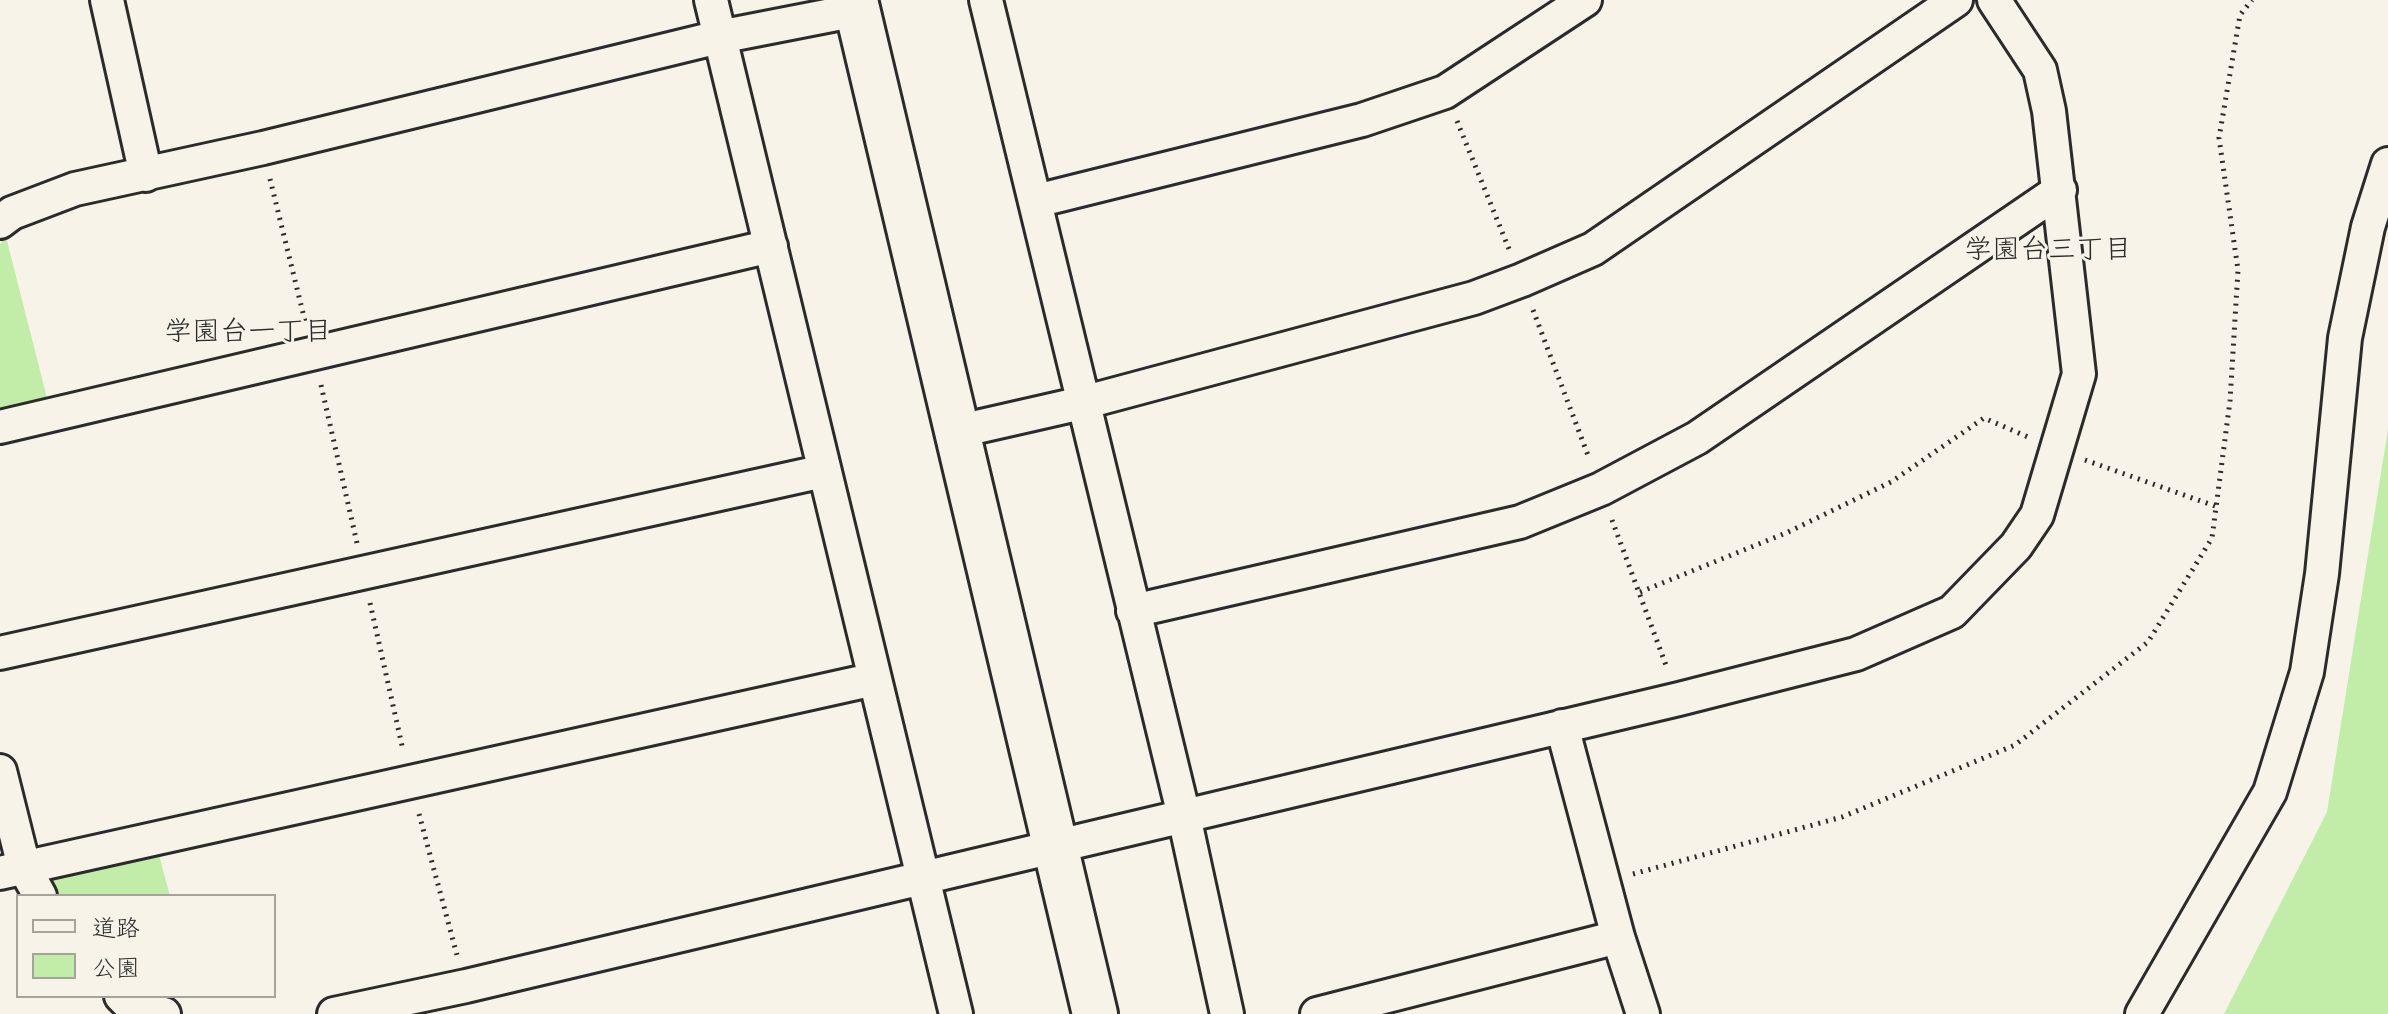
<!DOCTYPE html>
<meta charset="utf-8">
<style>
body{margin:0}
#map{position:relative;width:2388px;height:1014px;overflow:hidden;background:#f7f3e8;font-family:Mynerve,"Klee One",sans-serif}
canvas{display:block}
.legend{position:absolute;left:16px;top:894px;width:260px;height:104px;box-sizing:border-box;background:#f7f3e8;border:2px solid #a5a39c;margin:0;padding:10px 14px;list-style:none;font-size:24px;color:#2b2b2b}
.legend li{display:flex;align-items:center;gap:16px;height:40px}
.legend b{width:40px;border:2px solid #a5a39c}
</style>
<div id="map">
<canvas width="2388" height="1014"></canvas>
<ul class="legend">
<li><b style="height:10px;background:#f7f3e8"></b>道路</li>
<li><b style="height:22px;background:#c1eda9"></b>公園</li>
</ul>
</div>
<script>
const g = document.querySelector('canvas').getContext('2d');
g.lineJoin = 'round';
function paint(path, color) {
  g.fillStyle = color;
  g.fill(path, 'evenodd');
}
function toPath(rows) {
  const path = new Path2D();
  for (const r of rows) {
    path.moveTo(r[0], r[1]);
    for (let i = 2; i < r.length; i += 2) path.lineTo(r[i], r[i + 1]);
  }
  return path;
}
function stroke(path, color, width, dash) {
  g.strokeStyle = color;
  g.lineWidth = width;
  g.lineCap = dash ? 'butt' : 'round';
  g.setLineDash(dash || []);
  g.stroke(path);
}
function label(font, color, halo, rows, align = 'center') {
  g.font = font + ' Mynerve,"Klee One",sans-serif';
  g.lineWidth = 6;
  g.setLineDash([]);
  g.textBaseline = 'middle';
  g.strokeStyle = halo;
  g.fillStyle = color;
  for (const [text, x, y, turn = 0] of rows) {
    g.save();
    g.translate(x, y);
    g.rotate((+turn || 0) * Math.PI / 180);
    g.textAlign = isNaN(turn) ? turn : align;
    if (halo) g.strokeText(text, 0, 0);
    g.fillText(text, 0, 0);
    g.restore();
  }
}
const green = toPath([
 [6,237,47,398,0,410,0,244],
 [2388,429,2388,1014,2224,1014,2327,812],
 [158,851,170,896,53,896,45,875]
]);
const path = toPath([
 [1457,121,1509,249],
 [270,179,305,321],
 [1533,310,1589,458],
 [321,385,357,543],
 [2085,460,2215,506],
 [1612,520,1667,668],
 [1640,592,1786,533,1891,482,1984,418,2028,437],
 [370,603,403,750],
 [419,814,457,955],
 [1633,874,1842,817,2015,745,2148,642,2212,538,2230,401,2238,270,2219,138,2240,15,2252,0]
]);
const street = toPath([
 [107,0,146,175],
 [711,0,956,1014],
 [986,0,1184,816,1227,1014],
 [1036,201,1362,120,1445,92,1585,0],
 [0,222,12,213,75,189,263,148,719,37,857,10],
 [0,427,771,246],
 [959,431,1082,403,1474,298,1522,280,1593,249,1956,0],
 [1133,611,1520,522,1601,489,1697,438,2060,190],
 [0,653,824,471],
 [1562,726,1618,937,1643,1014],
 [0,771,24,867,40,896],
 [0,873,875,679],
 [121,996,131,1006,164,1014],
 [334,1014,466,986,1679,699,1856,654,1952,612,2016,546,2037,515,2079,374,2049,111,2040,70,1994,0],
 [1317,1014,1618,937],
 [2142,1014,2270,792,2307,672,2322,574,2345,338,2368,227,2388,164]
]);
const secondary = toPath([
 [855,0,1095,1014]
]);
const neighbourhoodNames = [
 ["学園台三丁目",2048,252],
 ["学園台一丁目",248,334]
];
paint(green, '#c1eda9');
stroke(street, '#2b2b2b', 38);
stroke(secondary, '#2b2b2b', 50);
stroke(path, '#2b2b2b', 5, [2, 6]);
stroke(street, '#f7f3e8', 32);
stroke(secondary, '#f7f3e8', 44);
label('28px', '#2b2b2b', '#f7f3e8', neighbourhoodNames);
</script>
